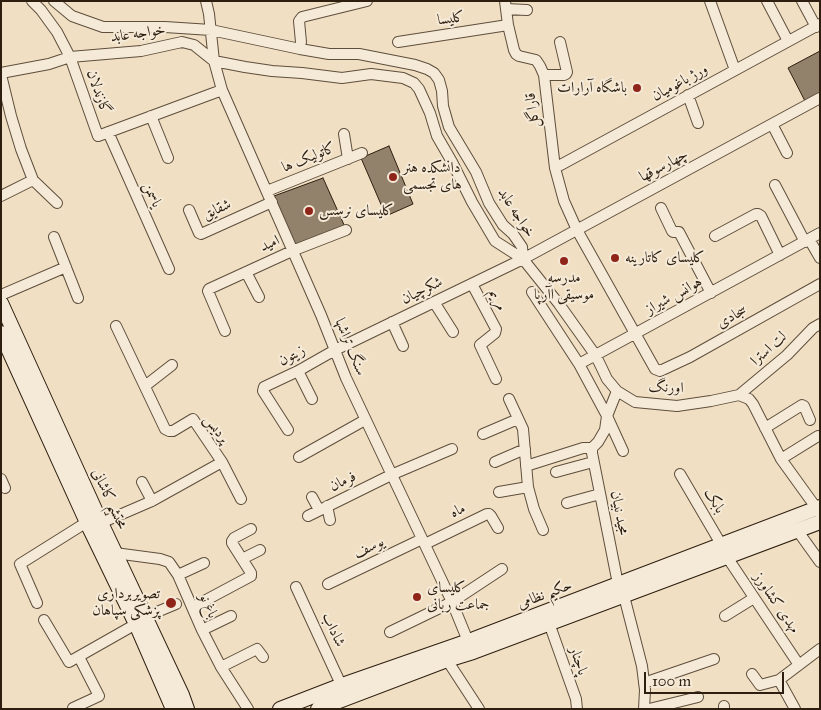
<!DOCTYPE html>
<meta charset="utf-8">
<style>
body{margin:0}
#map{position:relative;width:821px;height:710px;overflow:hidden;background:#f0dfc2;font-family:"IM FELL Great Primer",serif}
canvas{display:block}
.frame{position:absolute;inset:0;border:2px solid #2d1e0f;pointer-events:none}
.scale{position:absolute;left:644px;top:672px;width:140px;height:22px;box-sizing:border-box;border:2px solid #2d1e0f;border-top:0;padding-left:6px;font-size:15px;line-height:18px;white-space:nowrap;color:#2d1e0f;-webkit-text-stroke:4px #f5ead7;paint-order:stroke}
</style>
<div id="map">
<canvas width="821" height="710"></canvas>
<div class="frame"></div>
<div class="scale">100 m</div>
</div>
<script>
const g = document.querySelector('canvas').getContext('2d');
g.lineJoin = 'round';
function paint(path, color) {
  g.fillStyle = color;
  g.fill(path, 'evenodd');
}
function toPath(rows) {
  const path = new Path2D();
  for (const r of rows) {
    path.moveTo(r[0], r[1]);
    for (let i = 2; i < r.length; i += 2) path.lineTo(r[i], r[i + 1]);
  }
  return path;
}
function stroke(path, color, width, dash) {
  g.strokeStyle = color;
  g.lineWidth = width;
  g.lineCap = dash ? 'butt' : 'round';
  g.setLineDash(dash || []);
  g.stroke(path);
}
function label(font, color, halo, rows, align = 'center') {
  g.font = font + ' "IM FELL Great Primer",Amiri,serif';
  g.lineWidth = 4;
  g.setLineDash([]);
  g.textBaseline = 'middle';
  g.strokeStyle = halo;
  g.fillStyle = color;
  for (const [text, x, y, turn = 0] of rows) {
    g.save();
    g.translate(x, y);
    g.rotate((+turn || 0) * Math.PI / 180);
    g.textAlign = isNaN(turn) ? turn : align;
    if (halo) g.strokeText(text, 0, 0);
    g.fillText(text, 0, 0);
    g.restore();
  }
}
const building = toPath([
 [820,51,820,93,805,101,788,68,820,51],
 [389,146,413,204,386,216,361,158,389,146],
 [323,178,345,227,296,247,274,196,323,178]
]);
const street = toPath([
 [32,1,41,10,57,32,70,57,141,51,182,42,194,45,214,61,245,67,272,71,302,73,342,78,371,74,403,78,414,83,419,89,430,113,437,136,452,162,472,202,495,241,523,259,559,304,596,356,607,379,617,391,635,402,677,406,711,401,739,395,749,399,753,404,781,459,820,513],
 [54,1,72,16,103,27,165,27,211,30,300,49,329,54,359,54,415,65,427,69,434,73,439,80,442,91,443,106,449,127,476,172,489,203,503,225,513,234,522,247,523,259],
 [206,1,209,14,214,61,222,90,321,315,346,378,452,602,470,646],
 [505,1,508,25,514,50,516,54,519,56,536,60,540,66,544,75,555,168,564,201,577,230,655,369,660,371,690,357,820,284],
 [710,1,735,70],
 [767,1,788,41],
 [802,1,816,27],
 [506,9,527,10],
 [301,42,299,21,302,17,367,1],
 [398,42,508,25],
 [1,73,49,64,70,57,98,136,222,90],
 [1,75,11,116,21,149,33,180,1,196],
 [544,75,564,75,566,74,567,72,560,42],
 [688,95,698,123],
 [151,116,168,158],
 [772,124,787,153],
 [108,132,169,269],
 [344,134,348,159],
 [555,168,820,24],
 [33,180,57,203],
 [775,185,805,242],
 [267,191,362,153],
 [661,208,672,231,673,232,679,232,711,293],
 [189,210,199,233,201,234,272,202],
 [715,236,756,214,758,214,761,216,780,255],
 [54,237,78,298],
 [809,239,820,258],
 [246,272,259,297],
 [472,284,496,329,495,333,480,345,496,379],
 [532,292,579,364,607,416,623,451],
 [1,295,66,267],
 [434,302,453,332],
 [392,322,403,346],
 [116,326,165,429,169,431,173,431,193,419,222,462,241,499],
 [225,331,208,291,209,289,292,251,346,230],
 [579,364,820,233],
 [298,371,312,399],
 [145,386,172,365],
 [617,391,607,416,605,430,598,442,592,448,592,453,618,584],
 [739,395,787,355,813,328,820,324],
 [509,399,523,429,528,487,534,509,543,530],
 [765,428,802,405,804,406,810,420],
 [288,430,263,391,264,387,298,371,335,350,523,259,820,98],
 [483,434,518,419],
 [299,457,365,420],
 [781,459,818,436],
 [495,462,525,449],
 [526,466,583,448,592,448],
 [556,472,593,462],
 [680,474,721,544,727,557,799,665],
 [1,479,5,488],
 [142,482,152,501],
 [499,492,528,487],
 [312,497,319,510],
 [567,503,600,494],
 [327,506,330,520],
 [308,516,391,475,452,449],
 [101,523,152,501,222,462],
 [797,530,820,562],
 [425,544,487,514,489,514,491,516,498,528],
 [115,553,160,559,169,562,178,575,202,630,221,667,248,709],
 [242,559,260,550],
 [178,575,204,563],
 [328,584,422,539],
 [296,587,344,691],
 [624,596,642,666,645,690,644,709],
 [37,603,20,564,87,522],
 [193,607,251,576,251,573,232,543,232,541,234,538,251,529],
 [725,616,754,598],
 [145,617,176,604],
 [44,620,69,662,136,624],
 [549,623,576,699,577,709],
 [202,630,231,616],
 [390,632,452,602,502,569],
 [447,660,479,709],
 [221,667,257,649,263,657],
 [752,674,760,685,779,680,820,649],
 [779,680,795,709],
 [644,683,714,659],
 [724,706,724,709],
 [74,709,73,708,99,696,79,657],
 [649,709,698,697]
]);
const secondary = toPath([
 [1,303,101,523,182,695,187,709],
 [1,333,90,529,136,624,173,709],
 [280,709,342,685,474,639,820,507],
 [318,709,447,660,473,652,620,597,820,522]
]);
const markers = [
 [637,88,5,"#8f2418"],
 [393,177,5,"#8f2418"],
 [309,211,5,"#8f2418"],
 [615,258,5,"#8f2418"],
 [564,261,5,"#8f2418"],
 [417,597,5,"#8f2418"],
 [171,603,6,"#8f2418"]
];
const streetNames = [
 ["کلیسا",451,19,-8],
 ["خواجه عابد",138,34,-8],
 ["ورژ باغومیان",680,83,-29],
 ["گازندلان",98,92,71],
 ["قاراگل",533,110,-97],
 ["کاتولیک ها",309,158,-22],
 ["چهارسوقها",664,166,-28],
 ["یاسمن",152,195,66],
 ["شقایق",217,210,-25],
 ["خواجه عابد",516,213,57],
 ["امید",270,244,-24],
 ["شکرچیان",422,291,-26],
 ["هوانس شیراز",674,296,-29],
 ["مریم",497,300,62],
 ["سجادی",732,317,-30],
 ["سنگ تراشها",350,347,68],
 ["لت استرا",769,349,-42],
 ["زیتون",292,356,-28],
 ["اورنگ",666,388,2],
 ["پردیس",216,429,53],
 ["فرمان",343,482,-26],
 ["محتشم کاشانی",109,499,65],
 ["بابک",714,501,59],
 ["ماه",458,511,-25],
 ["مجید نبیان",619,513,79],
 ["یوسف",369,548,-26],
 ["حکیم نظامی",545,595,-21],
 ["مهدی کشاورز",776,603,56],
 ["باغ نو",208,606,66],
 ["شاداب",333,630,65],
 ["پاچنار",578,661,71]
];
const poiNames = [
 ["باشگاه آرارات",627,88,"right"],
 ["دانشکده هنر",403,168],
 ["های تجسمی",403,185],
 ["کلیسای نرسس",319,211],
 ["کلیسای کاتارینه",625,258],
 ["مدرسه",564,278,"center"],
 ["موسیقی اآرپا",564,295,"center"],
 ["کلیسای",427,588],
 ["جماعت ربانی",427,605],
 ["تصویربرداری",160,594,"right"],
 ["پزشکی سپاهان",160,611,"right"]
];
paint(building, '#92826c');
stroke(building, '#2d1e0f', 1);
stroke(street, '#5e4e3c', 12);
stroke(secondary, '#2d1e0f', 16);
stroke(street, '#f5ead7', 10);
stroke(secondary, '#f5ead7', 14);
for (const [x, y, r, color] of markers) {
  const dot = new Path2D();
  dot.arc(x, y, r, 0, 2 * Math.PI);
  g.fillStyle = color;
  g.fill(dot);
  stroke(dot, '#f5ead7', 2);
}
label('15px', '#2d1e0f', '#f5ead7', streetNames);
label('15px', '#2d1e0f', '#f5ead7', poiNames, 'left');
</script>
